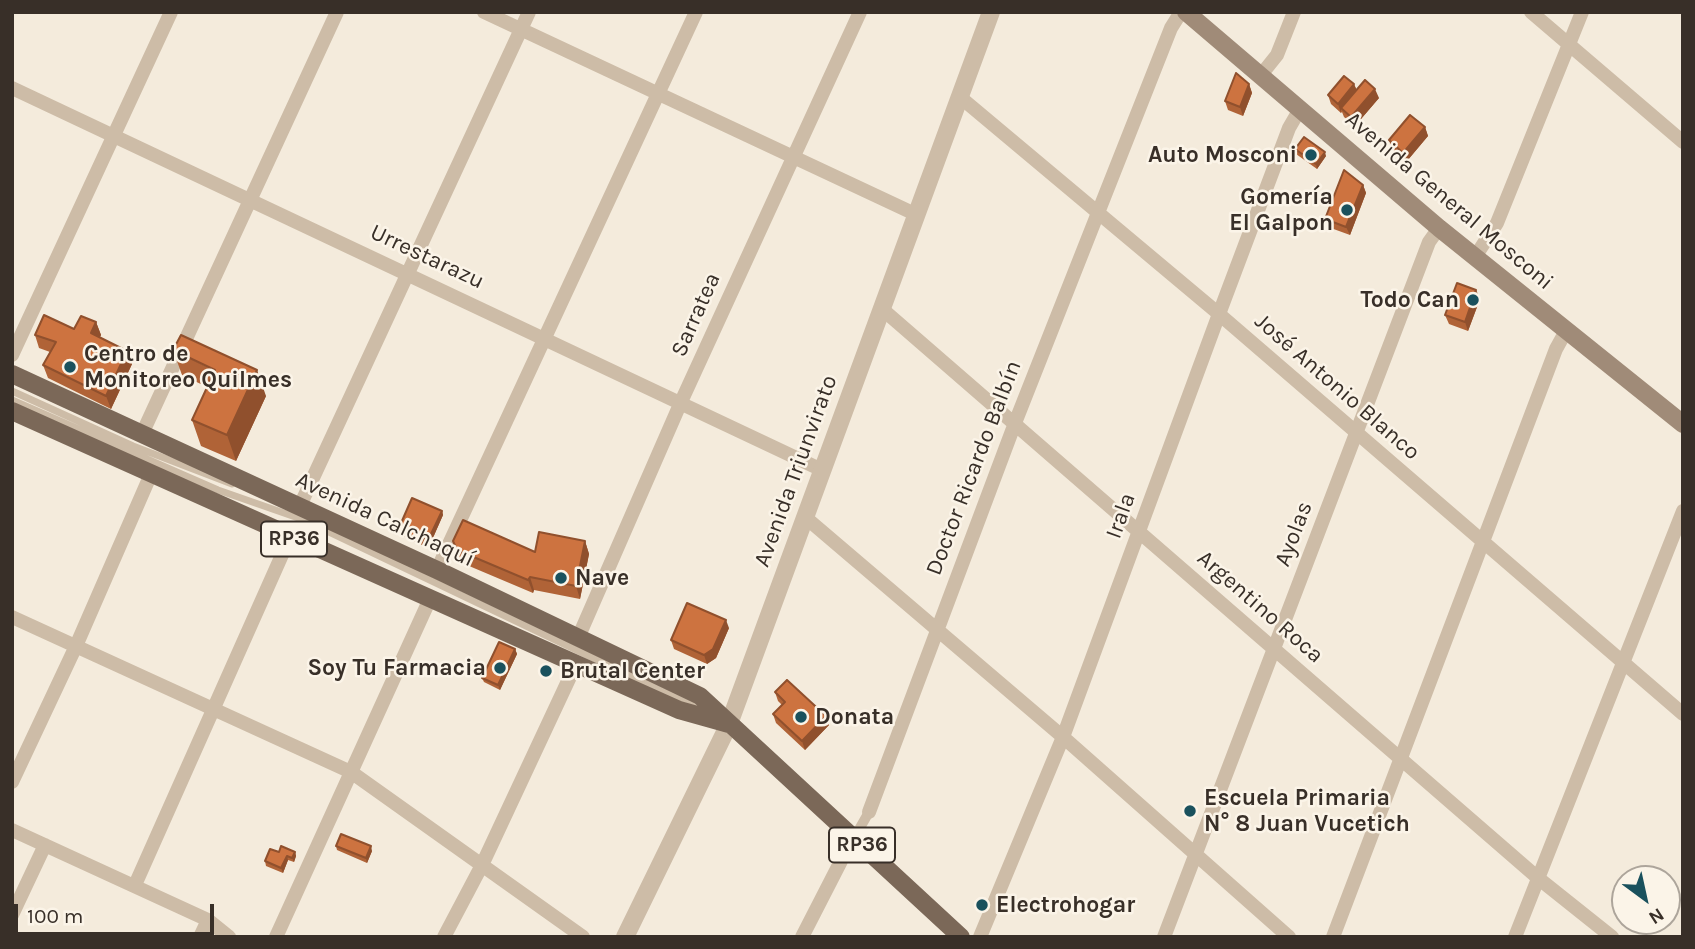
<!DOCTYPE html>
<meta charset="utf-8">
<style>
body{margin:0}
#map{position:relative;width:1695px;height:949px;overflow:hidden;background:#f4ebdc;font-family:Karla,sans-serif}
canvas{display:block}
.frame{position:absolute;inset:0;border:14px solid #382f28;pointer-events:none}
.north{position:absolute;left:1611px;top:865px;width:70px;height:70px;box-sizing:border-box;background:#fbf4e8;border:2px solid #ada59b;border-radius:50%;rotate:147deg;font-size:19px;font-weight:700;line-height:28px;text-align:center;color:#382f28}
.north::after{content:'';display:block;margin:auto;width:24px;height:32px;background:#1a515d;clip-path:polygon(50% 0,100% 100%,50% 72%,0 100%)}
.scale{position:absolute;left:14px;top:904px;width:200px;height:32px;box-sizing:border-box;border:4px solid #382f28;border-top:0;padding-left:9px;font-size:21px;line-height:24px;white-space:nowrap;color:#382f28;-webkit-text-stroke:5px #fbf4e8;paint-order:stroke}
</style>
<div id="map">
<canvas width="1695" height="949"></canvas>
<div class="frame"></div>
<div class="north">N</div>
<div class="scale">100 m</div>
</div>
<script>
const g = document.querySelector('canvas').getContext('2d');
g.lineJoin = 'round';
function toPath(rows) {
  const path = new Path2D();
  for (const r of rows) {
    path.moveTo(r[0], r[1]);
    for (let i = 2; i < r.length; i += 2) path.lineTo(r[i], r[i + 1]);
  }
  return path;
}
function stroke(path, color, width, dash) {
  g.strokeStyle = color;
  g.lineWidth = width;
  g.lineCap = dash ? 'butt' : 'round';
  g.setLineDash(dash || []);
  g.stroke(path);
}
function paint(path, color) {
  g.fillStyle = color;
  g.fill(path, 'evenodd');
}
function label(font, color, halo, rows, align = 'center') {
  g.font = font + ' Karla,sans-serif';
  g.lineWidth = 5;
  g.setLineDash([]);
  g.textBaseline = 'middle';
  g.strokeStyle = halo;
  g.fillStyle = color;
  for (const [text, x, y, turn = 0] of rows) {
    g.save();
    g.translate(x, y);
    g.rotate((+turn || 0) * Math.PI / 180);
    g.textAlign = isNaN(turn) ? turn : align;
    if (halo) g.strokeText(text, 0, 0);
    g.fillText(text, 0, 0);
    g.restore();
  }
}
const service = toPath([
 [12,391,133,446,232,484],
 [12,400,218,490,304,520,698,708]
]);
const pedestrian = toPath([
 [841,861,869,812]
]);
const minor = toPath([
 [484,12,915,214],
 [1531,12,1683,142],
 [1261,75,1277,55,1294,12],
 [12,88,822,470],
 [960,97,1219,314,1683,714],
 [1475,257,1497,223,1582,12],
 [881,308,1538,878,1612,937],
 [12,355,171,12],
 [142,434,337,12],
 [299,508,529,12],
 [805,517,1063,737,1289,937],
 [437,570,696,12],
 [12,617,351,772,583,937],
 [578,638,681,402,860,12],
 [12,782,76,646,151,474],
 [869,812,1015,423,1171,28,1181,12],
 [12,830,208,920,229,937],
 [135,885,290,537],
 [12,915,45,845],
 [200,937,208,920],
 [276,937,429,601],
 [444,937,482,865,576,664],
 [802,937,841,861],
 [980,937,1063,737,1219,314,1289,128,1300,109],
 [1164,937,1429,242,1439,228],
 [1333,937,1556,349,1566,331],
 [1515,937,1683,511]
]);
const tertiary = toPath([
 [625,937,729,724,991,12]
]);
const secondary = toPath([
 [1186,12,1439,228,1683,424]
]);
const primary = toPath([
 [12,374,437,570,700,696,961,937],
 [12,411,679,710,729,724]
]);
const wall = toPath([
 [1249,84,1252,93,1243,116,1228,110,1225,101],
 [1354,84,1356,89,1379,98,1355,126,1344,117,1342,112,1341,113,1331,104,1328,95],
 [1425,127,1428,136,1407,161,1392,149,1389,140],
 [1295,149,1326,156,1317,169,1296,154],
 [1363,185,1366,193,1350,235,1328,227,1325,219],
 [1476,290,1480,299,1468,331,1449,324,1445,315],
 [96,322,101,335,100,337,127,351,132,364,111,409,48,378,43,365,50,352,39,348,35,335,74,329],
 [173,350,266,396,236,461,201,446,192,420,207,387,182,375],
 [442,511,443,515,432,540,422,545,400,534,398,530],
 [453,541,535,552,585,541,589,554,580,599,534,590,533,593,462,563],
 [729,628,716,658,707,664,674,649,671,640],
 [515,649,517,654,500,690,484,682,482,678],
 [775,692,829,725,805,750,776,723,773,714,782,705,778,701],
 [336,846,372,851,367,863,337,850],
 [279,852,295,852,296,856,294,862,288,860,283,873,266,866,265,861]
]);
const shadedWall = toPath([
 [1249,84,1252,93,1243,116,1240,107],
 [1354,84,1358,93,1341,108,1341,113,1338,104],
 [1375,89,1379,98,1355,126,1351,117],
 [1425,127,1428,136,1407,161,1403,153],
 [1325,152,1326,156,1317,169,1316,164],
 [1363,185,1366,193,1350,235,1346,227],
 [1476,290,1480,299,1468,331,1465,322],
 [96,322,101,335,95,346,91,333],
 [127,351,132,364,111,409,106,396],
 [257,370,266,396,236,461,227,435],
 [442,511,443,515,432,540,430,536],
 [585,541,589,554,580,599,576,586],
 [530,577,534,590,533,593,528,580],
 [726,620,729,628,716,658,707,664,704,655],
 [515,649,517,654,500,690,498,685],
 [826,716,829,725,805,750,802,741],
 [371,846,372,851,367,863,366,858],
 [295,852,296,856,294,862,292,858],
 [287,856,288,860,283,873,281,868]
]);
const building = toPath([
 [1236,73,1249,84,1240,107,1225,101,1236,73],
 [1344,76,1354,84,1338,104,1328,95,1344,76],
 [1365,80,1375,89,1351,117,1341,108,1365,80],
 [1410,115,1425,127,1403,153,1389,140,1410,115],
 [1304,137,1325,152,1316,164,1295,149,1304,137],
 [1344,170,1363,185,1346,227,1325,219,1344,170],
 [1457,283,1476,290,1465,322,1445,315,1457,283],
 [44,315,74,329,81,316,96,322,91,333,127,351,106,396,43,365,56,342,35,335,44,315],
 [181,335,257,370,227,435,192,420,215,370,173,350,181,335],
 [412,498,442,511,430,536,421,540,398,530,412,498],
 [463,520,535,552,539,532,585,541,576,586,530,577,528,580,457,550,453,541,463,520],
 [687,603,726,620,713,649,704,655,671,640,687,603],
 [499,642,515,649,498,685,482,678,499,642],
 [787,680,826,716,802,741,773,714,785,702,775,692,787,680],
 [341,834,371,846,366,858,336,846,341,834],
 [281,846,295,852,292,858,287,856,281,868,265,861,270,849,279,852,281,846]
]);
const markers = [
 [1311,155,7,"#1a515d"],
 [1347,210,7,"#1a515d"],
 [1473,300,7,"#1a515d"],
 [70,367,7,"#1a515d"],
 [561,578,7,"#1a515d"],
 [500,668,7,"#1a515d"],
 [546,671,7,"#1a515d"],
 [801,717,7,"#1a515d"],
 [1190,811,7,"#1a515d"],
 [982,905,7,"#1a515d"]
];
const shields = [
 [294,539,66],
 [862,845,66]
];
const shieldNames = [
 ["RP36",294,539],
 ["RP36",862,845]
];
const poiNames = [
 ["Auto Mosconi",1297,155,"right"],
 ["Gomería",1333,197,"right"],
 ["El Galpon",1333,223,"right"],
 ["Todo Can",1459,300,"right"],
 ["Centro de",84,354],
 ["Monitoreo Quilmes",84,380],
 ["Nave",575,578],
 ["Soy Tu Farmacia",486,668,"right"],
 ["Brutal Center",560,671],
 ["Donata",815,717],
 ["Escuela Primaria",1204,798],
 ["N° 8 Juan Vucetich",1204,824],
 ["Electrohogar",996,905]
];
const streetNames = [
 ["Avenida General Mosconi",1449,201,40],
 ["Urrestarazu",427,257,25],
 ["Sarratea",696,315,-66],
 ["José Antonio Blanco",1337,387,41],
 ["Doctor Ricardo Balbín",974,468,-69],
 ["Avenida Triunvirato",796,471,-70],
 ["Irala",1121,516,-70],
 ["Avenida Calchaquí",385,520,25],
 ["Ayolas",1294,534,-69],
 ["Argentino Roca",1260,607,41]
];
stroke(service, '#cdbca7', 7);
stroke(pedestrian, '#cdbca7', 10);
stroke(minor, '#cdbca7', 14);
stroke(tertiary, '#cdbca7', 18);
stroke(secondary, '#a08b78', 18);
stroke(primary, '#7b6858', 18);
paint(wall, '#b06337');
paint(shadedWall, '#90502d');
paint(building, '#cd7340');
stroke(building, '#90502d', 2);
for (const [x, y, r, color] of markers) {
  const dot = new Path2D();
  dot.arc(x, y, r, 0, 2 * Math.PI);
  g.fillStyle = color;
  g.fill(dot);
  stroke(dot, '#fbf4e8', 2.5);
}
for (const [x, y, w] of shields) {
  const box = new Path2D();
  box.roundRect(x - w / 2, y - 17.5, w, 35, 5);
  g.fillStyle = '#fbf4e8';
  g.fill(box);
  stroke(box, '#382f28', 2);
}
label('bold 21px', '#382f28', null, shieldNames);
label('bold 23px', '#382f28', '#fbf4e8', poiNames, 'left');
label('23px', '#382f28', '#fbf4e8', streetNames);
</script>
